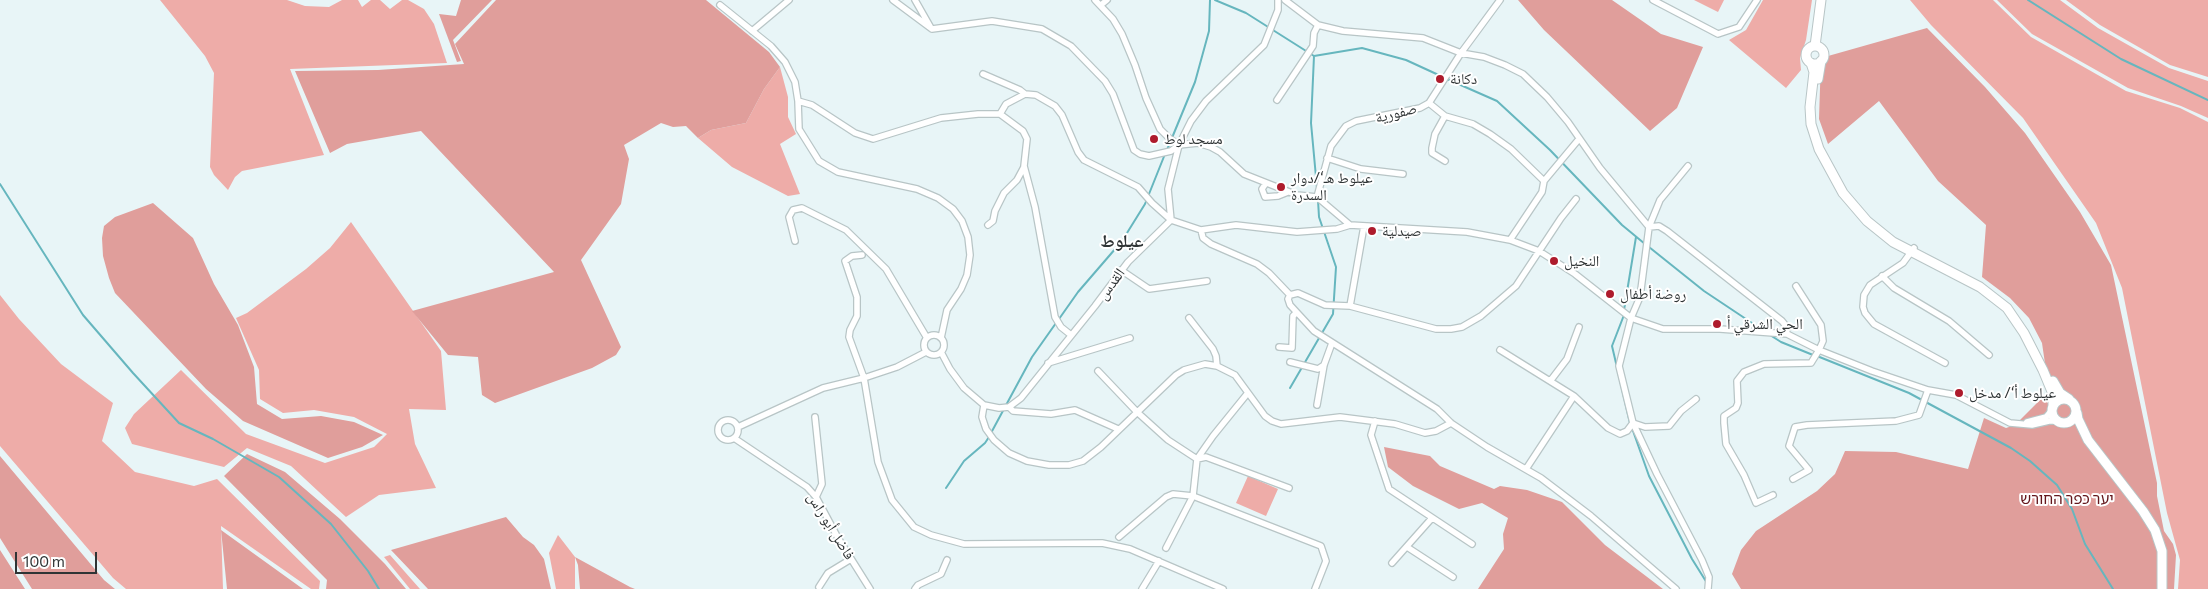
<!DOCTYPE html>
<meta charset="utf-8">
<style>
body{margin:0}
#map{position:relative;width:2208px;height:589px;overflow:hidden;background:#e8f5f7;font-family:Commissioner,sans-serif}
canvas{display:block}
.scale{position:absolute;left:15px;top:552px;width:82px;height:22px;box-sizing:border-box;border:2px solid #2f3435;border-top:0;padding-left:6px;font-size:15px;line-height:18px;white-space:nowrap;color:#2f3435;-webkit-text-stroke:4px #fff;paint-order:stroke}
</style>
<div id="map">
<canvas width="2208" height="589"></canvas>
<div class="scale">100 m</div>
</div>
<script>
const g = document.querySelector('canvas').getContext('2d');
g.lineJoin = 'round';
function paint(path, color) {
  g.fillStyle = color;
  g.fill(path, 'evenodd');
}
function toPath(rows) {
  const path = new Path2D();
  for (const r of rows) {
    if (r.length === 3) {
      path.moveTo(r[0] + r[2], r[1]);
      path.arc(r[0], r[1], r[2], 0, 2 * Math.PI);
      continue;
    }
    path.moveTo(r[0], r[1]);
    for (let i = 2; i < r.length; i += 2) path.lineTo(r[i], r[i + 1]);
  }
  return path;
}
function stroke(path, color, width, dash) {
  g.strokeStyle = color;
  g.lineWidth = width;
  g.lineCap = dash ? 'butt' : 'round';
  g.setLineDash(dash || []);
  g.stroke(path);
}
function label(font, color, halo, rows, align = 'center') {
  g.font = font + ' Commissioner,"Noto Naskh Arabic","Noto Sans Hebrew",sans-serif';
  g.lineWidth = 4;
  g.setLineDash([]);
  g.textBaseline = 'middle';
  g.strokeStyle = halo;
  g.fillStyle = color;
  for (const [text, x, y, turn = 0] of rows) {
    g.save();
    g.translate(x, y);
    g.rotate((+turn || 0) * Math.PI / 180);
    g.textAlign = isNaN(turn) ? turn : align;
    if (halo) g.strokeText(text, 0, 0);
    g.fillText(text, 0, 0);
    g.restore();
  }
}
const green = toPath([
 [160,0,287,0,305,6,329,7,342,0,358,0,362,7,371,0,380,0,390,9,402,0,408,0,424,9,434,24,447,63,290,69,324,155,242,171,235,177,228,190,214,175,210,167,214,73,205,56],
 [1694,0,1724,0,1718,12],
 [1763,0,1812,0,1806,40,1800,58,1801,70,1786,88,1729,40,1746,30],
 [1910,0,1993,0,2031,37,2126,91,2180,108,2208,122,2208,589,2178,589,2180,560,2167,513,2122,288,2096,223,2023,118,1931,25],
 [1997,0,2060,0,2098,28,2169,68,2208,81,2208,118,2181,106,2128,88,2032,34],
 [2066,0,2208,0,2208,77,2170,65,2100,25],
 [780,67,788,97,788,117,796,134,780,144,800,194,788,196,732,167,698,138,711,130,746,123,764,89],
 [351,222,441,351,446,410,409,409,415,444,436,488,379,495,346,517,291,466,247,448,224,467,132,444,125,428,134,414,181,370,246,434,325,463,374,447,387,434,354,417,314,410,283,413,260,399,259,370,236,318,247,313,306,269,330,248],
 [0,295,19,319,61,364,113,403,102,441,135,472,194,486,217,479,320,581,319,589,311,589,221,526,223,589,126,589,113,578,0,446],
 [1248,476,1278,489,1266,516,1236,503],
 [558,535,575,557,575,589,556,589,549,553],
 [390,555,420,589,410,589,384,557]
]);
const forest = toPath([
 [461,0,492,0,453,40,461,61,457,62,439,14,456,16],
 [496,0,706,0,769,52,780,67,764,89,746,123,711,130,698,138,686,126,673,127,661,123,624,145,629,159,621,204,581,260,621,347,616,355,592,368,495,403,482,395,478,357,448,355,412,311,554,272,421,131,347,144,330,153,295,71,378,70,464,64,455,44],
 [1518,0,1612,0,1661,34,1703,47,1677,108,1650,131,1544,30],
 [1927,28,1985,87,2025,133,2080,212,2111,265,2157,483,2157,496,2164,531,2173,544,2176,555,2174,589,1741,589,1732,574,1741,550,1756,531,1817,491,1835,474,1845,451,1896,452,1968,469,1984,418,2006,428,2015,425,2049,391,2042,343,2029,318,2010,298,1982,277,1986,225,1938,181,1879,101,1828,144,1819,119,1821,58],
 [153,203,193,238,214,284,238,325,254,367,257,404,282,419,321,416,354,422,383,435,362,447,328,458,243,421,206,389,115,293,109,278,103,256,102,238,104,226,115,217],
 [1384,447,1430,456,1440,466,1494,489,1500,486,1527,490,1562,502,1605,545,1663,589,1478,589,1504,549,1503,534,1508,518,1482,503,1459,509,1413,486,1388,467],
 [247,454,285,472,340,519,385,564,406,589,326,589,327,580,224,476],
 [0,456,104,580,115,589,32,589,0,538],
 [506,517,523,537,534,545,544,559,551,589,428,589,391,550],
 [221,530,303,589,227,589],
 [0,550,25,589,0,589],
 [575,557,630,587,635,589,580,589,578,565]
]);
const stream = toPath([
 [1215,0,1246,13,1314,56,1362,48,1406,60,1443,77],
 [2028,0,2121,59,2208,100],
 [1314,56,1311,123,1317,188],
 [1447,79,1497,101,1550,150,1622,225,1645,244],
 [1167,150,1195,82,1209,31,1210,0],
 [0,184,83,315,133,373,179,423,213,439,279,477,331,524,368,571,379,589],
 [1649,247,1704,291,1764,331],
 [1624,310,1636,237],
 [1624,315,1612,346,1630,423],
 [1059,319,1078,292,1122,241,1145,204,1165,154],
 [1770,335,1781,342,1813,355],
 [1817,356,1909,393,2011,448,2030,461,2057,485,2072,509,2085,544,2113,589],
 [1290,388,1333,314,1336,267,1319,217,1318,200],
 [1632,428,1649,476,1692,559,1707,583],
 [991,433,1032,357,1056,323],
 [946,488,964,461,985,443,989,437]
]);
const street = toPath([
 [893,0,932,29,992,21,1042,29,1071,46,1105,81,1113,94,1134,150,1140,154,1149,156,1171,151,1179,145],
 [915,0,931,28],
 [1095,0,1113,19,1122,34,1135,65,1146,98,1160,129,1169,138,1179,145,1198,143,1211,147,1220,152,1244,174,1297,195,1317,197,1350,225],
 [1285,0,1318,25,1343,31,1423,38,1461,53,1484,57,1505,65,1523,74,1547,97,1568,122,1600,168,1649,227,1659,226,1667,231,1782,321,1786,326,1787,334],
 [1653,0,1718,34,1739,27,1757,0],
 [720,5,771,46,785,62,795,82,798,101,812,105,855,133,873,139,941,118,978,114,1000,114],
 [1101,5,1107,0],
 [752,31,789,0],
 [983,74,1020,90,1025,94],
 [1277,100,1313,46,1314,33,1318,25],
 [798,101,799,129,819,161,838,172,917,189,938,198,953,209,962,221,968,237,970,255,967,275,961,289,947,310,941,338],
 [1429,103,1445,116,1473,124,1490,134,1511,149,1544,181,1542,192,1510,240],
 [1327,158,1361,169,1403,174],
 [1445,161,1432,153,1432,148,1435,134,1445,116],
 [1688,166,1660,200,1649,227,1640,297,1631,318,1619,366,1633,423,1657,474,1702,560,1709,577,1708,589],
 [1544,181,1579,139],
 [1266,183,1262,189,1265,197,1278,196,1288,192],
 [1317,197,1331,146,1346,126,1356,121,1420,108,1429,103,1461,53,1500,0],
 [988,225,993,221,995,211,1004,193,1017,180,1024,167],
 [1201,230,1203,238,1211,244,1257,264,1269,273,1290,295,1298,293,1325,305,1350,306,1436,329,1451,329,1462,327,1481,316,1516,286,1561,218,1576,199],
 [795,241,789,217,793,210,802,208,846,230,886,269,927,338],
 [1914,248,1903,263,1870,285,1864,295,1863,307,1865,313,1874,324,1945,363],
 [862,255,852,256,845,261,857,297,857,316,850,330,849,337,864,378,878,462,892,500,914,527,931,535,964,544,1102,543,1130,549,1223,589],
 [1121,270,1149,289,1207,281],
 [1882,276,1894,288,1949,321,1989,355],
 [1290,295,1288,299,1290,305,1314,331,1437,409,1451,423,1487,447,1541,478,1591,516,1676,589],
 [1350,306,1364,226],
 [1189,318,1213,349,1216,356,1217,366],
 [1071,335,1061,327,1055,317,1035,207,1024,166,1027,139,1023,131,1000,114,1006,104,1025,94,1036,95,1055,106,1062,115,1078,152,1084,160,1138,187,1152,203,1171,220,1201,230,1236,225,1297,232,1337,229,1350,225,1467,232,1510,240,1539,251,1575,274,1631,318,1663,329,1720,329,1787,334,1819,350,1872,371,1928,390,1956,395,2010,423,2032,425,2049,421,2058,421],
 [934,345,10],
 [1279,347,1292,348,1293,316,1296,313],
 [1500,350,1574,396,1608,428,1620,434,1627,431,1633,423,1645,427,1669,426,1681,411,1696,399],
 [941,352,950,369,964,388,984,405,999,408,1009,407,1021,398,1095,306,1128,262,1171,220,1168,189,1179,145,1191,121,1206,101,1264,45,1278,10,1278,0],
 [1290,362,1318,369,1324,365],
 [1048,363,1130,338],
 [1098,371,1137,412,1168,440,1197,459,1206,457,1289,488],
 [1551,380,1567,359,1579,327],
 [984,405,982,417,986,429,994,440,1009,453,1027,461,1049,465,1069,465,1083,461,1101,447,1176,375,1184,370,1205,364,1217,366,1235,375,1265,416,1272,421,1281,424,1340,417,1395,424,1425,433,1436,431,1451,423],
 [1317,405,1324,365,1332,343],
 [1009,407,1013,411,1051,414,1075,410,1118,429],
 [815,417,822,484,816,497],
 [728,430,10],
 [1375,421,1371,435,1389,489,1472,544],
 [2027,422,2046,417,2052,410],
 [738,427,823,388,864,378,897,367,926,352],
 [734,438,807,487,816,497,838,538,870,589],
 [1526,469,1574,396],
 [1793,479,1809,470,1789,446,1795,427,1807,425,1896,421,1919,415,1928,390],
 [1773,495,1756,503,1744,475,1726,444,1724,423,1724,416,1736,408,1738,403,1737,381,1744,372,1764,364,1811,363,1819,350,1823,341,1821,325,1796,286],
 [1119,537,1166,497,1173,494,1193,496,1321,546,1326,561,1315,589],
 [1407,547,1453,577],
 [1166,548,1193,496,1197,459,1213,436,1247,394],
 [1392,563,1432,518],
 [819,587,828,573,851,559],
 [915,589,918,585,941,574,947,560],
 [1142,589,1159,561]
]);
const secondary = toPath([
 [1815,46,1821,0],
 [1815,55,9],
 [1811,63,1814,72,1810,107,1811,124,1819,149,1843,193,1867,221,1893,242,1980,287,2007,308,2024,333,2043,370,2053,394,2053,407],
 [1818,79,1821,61],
 [2053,381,2060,393,2069,399],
 [2064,411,12],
 [2077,413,2078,419,2088,440,2143,511,2155,530,2162,551,2162,589]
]);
const markers = [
 [1440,79,5,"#ae1b2c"],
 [1154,139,5,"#ae1b2c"],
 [1281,187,5,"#ae1b2c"],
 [1372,231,5,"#ae1b2c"],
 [1554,261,5,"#ae1b2c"],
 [1610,294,5,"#ae1b2c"],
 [1717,324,5,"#ae1b2c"],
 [1959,393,5,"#ae1b2c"]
];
const poiNames = [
 ["دكانة",1450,79],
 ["مسجد لوط",1164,139],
 ["عيلوط هـ‘/دوار",1291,178],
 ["السدرة",1291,195],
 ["صيدلية",1382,231],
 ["النخيل",1564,261],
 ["روضة أطفال",1620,294],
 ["الحي الشرقي أ",1727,324],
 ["عيلوط أ‘/ مدخل",1969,393]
];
const streetNames = [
 ["صفورية",1396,113,-14],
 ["القدس",1111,284,-54],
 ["فاضل أبو راس",831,526,58]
];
const parkNames = [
 ["יער כפר החורש",2067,499]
];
const quarterNames = [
 ["عيلوط",1122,241]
];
paint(green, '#eeaca8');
paint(forest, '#e09e9b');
stroke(stream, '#66b6be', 2);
stroke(street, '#b8c5c6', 8);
stroke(secondary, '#b8c5c6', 11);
stroke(street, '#fff', 5.5);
stroke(secondary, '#fff', 9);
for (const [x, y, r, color] of markers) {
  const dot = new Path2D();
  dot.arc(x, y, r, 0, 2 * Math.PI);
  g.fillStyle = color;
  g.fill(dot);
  stroke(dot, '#fff', 2);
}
label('15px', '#2f3435', '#fff', poiNames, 'left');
label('15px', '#2f3435', '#fff', streetNames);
label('15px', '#64171c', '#fff', parkNames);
label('bold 18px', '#2f3435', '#fff', quarterNames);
</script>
